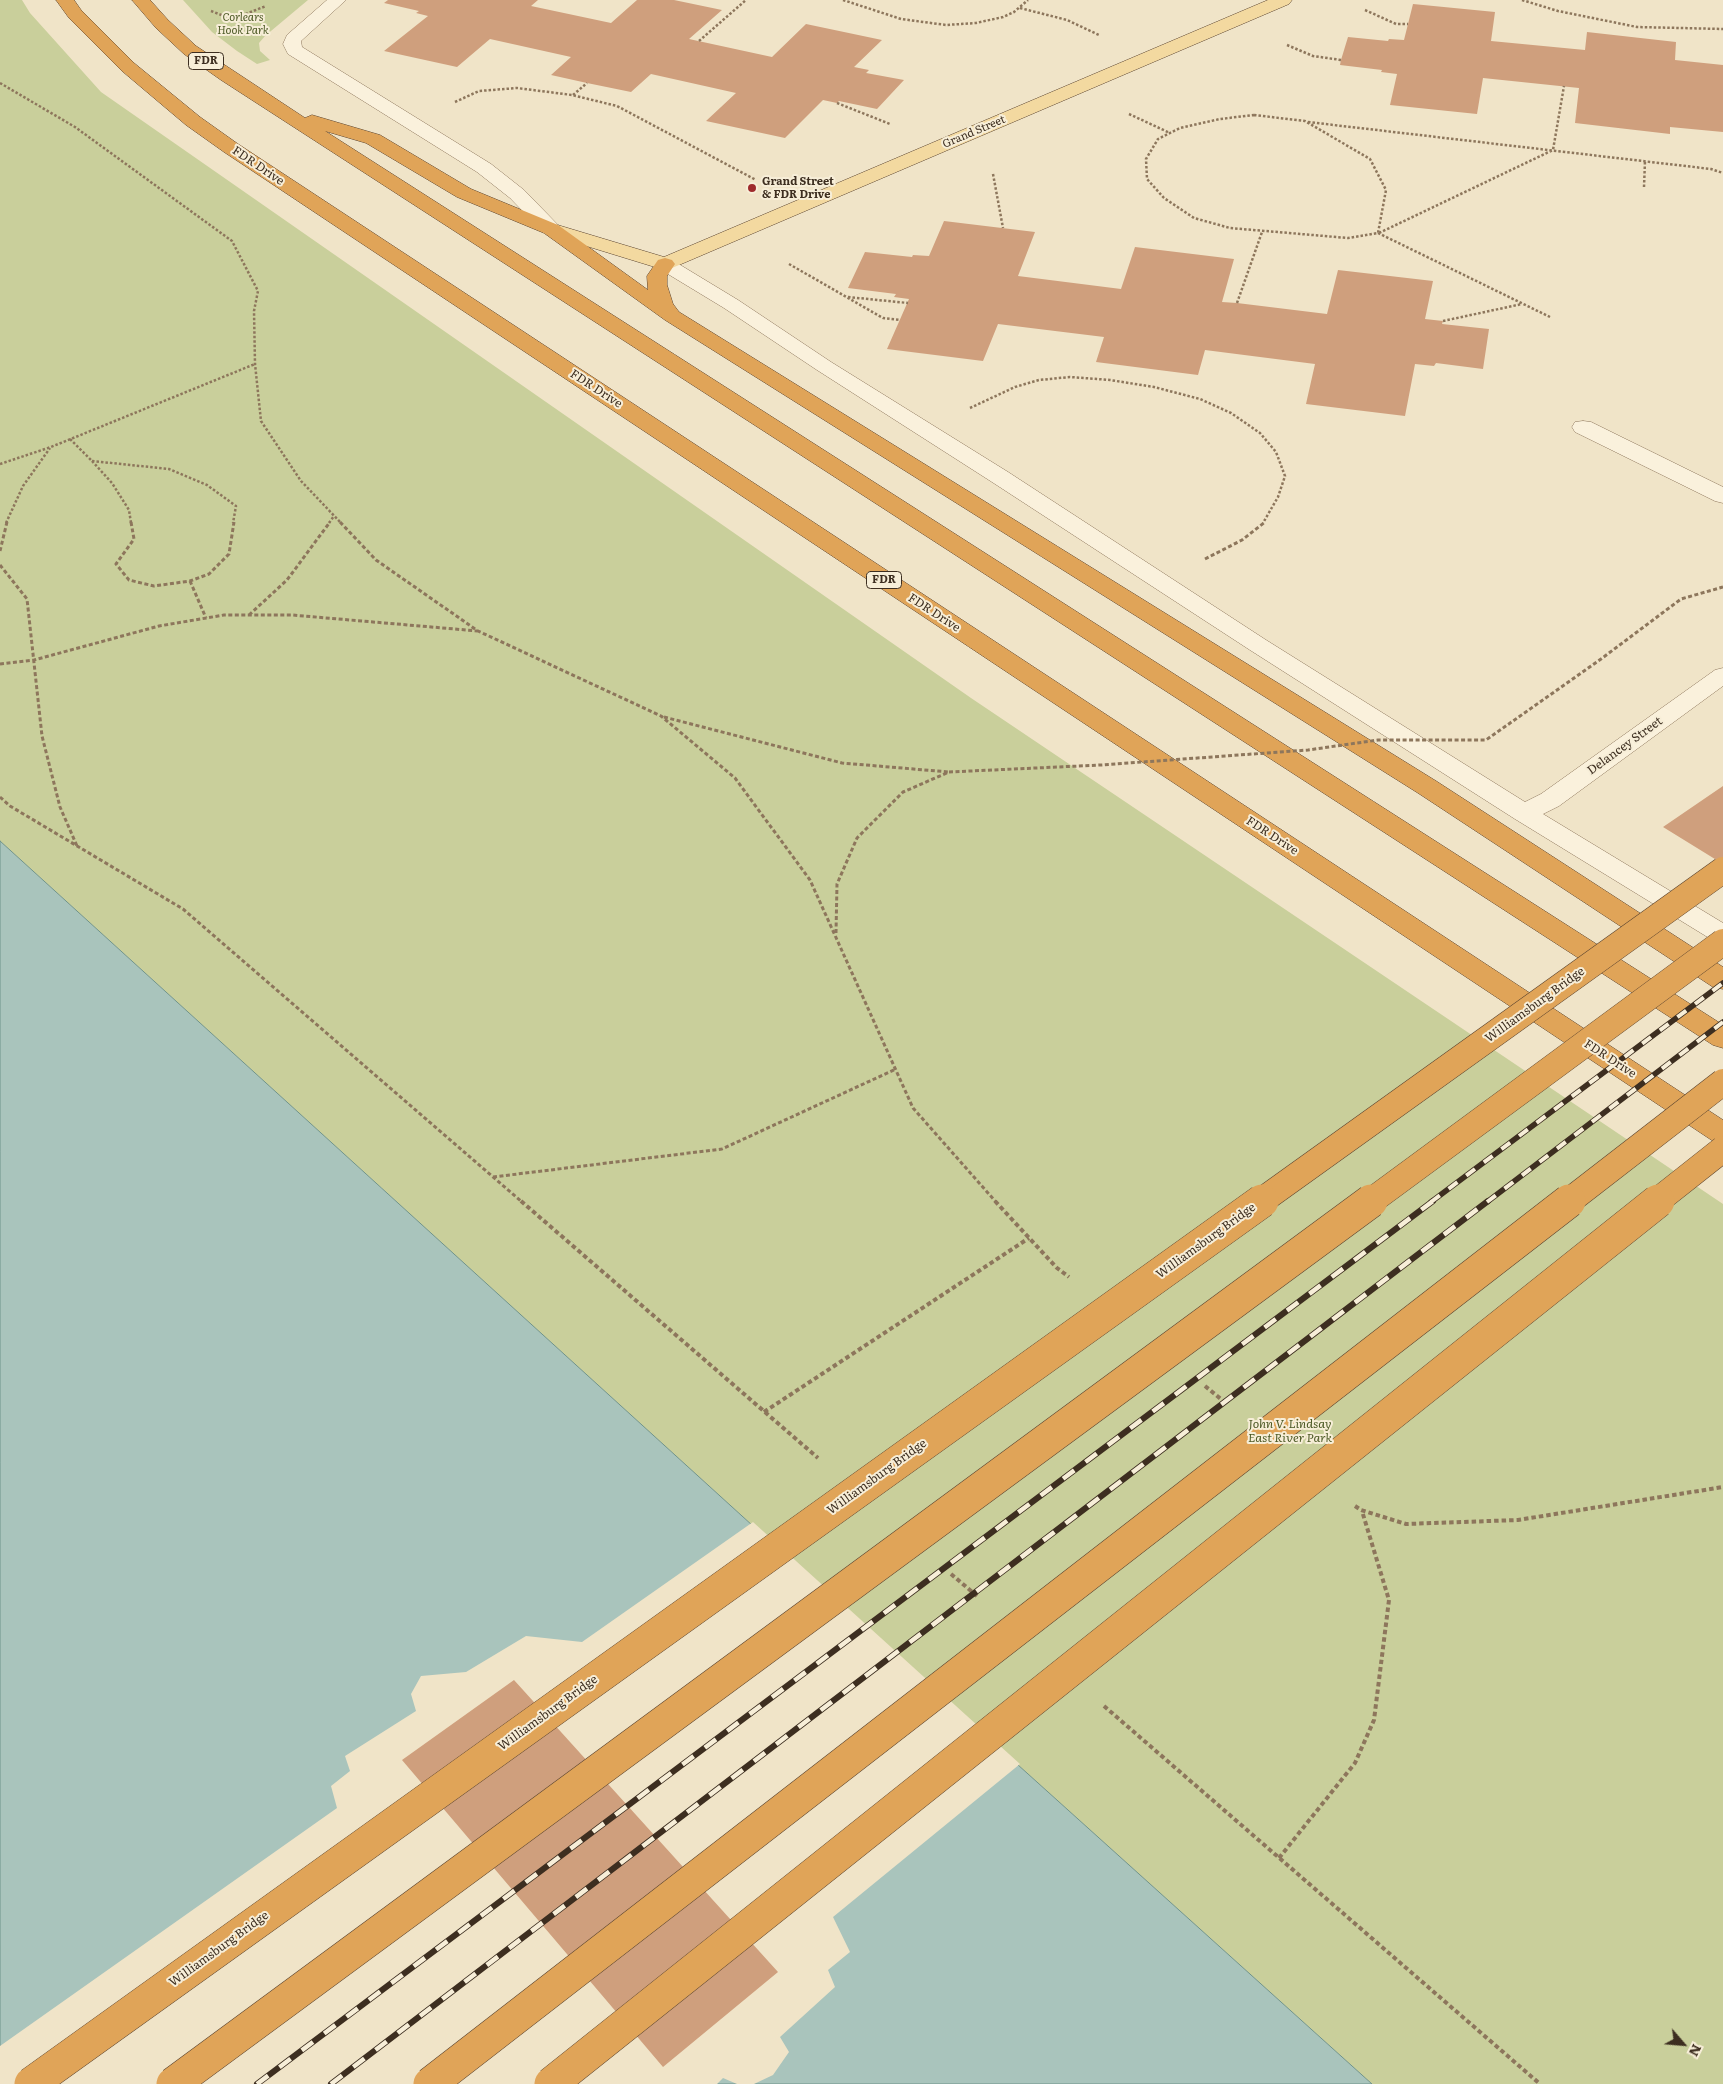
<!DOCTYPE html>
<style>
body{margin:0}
#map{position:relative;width:1723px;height:2084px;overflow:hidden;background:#f0e4c8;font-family:Literata,serif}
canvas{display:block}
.north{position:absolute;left:1658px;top:2019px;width:50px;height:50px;-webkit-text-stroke:4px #f7eed8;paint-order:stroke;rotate:117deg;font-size:14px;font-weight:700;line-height:20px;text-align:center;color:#3d2e20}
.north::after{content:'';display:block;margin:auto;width:18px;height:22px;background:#3d2e20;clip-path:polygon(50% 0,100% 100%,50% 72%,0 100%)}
</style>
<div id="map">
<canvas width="1723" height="2084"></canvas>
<div class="north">N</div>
</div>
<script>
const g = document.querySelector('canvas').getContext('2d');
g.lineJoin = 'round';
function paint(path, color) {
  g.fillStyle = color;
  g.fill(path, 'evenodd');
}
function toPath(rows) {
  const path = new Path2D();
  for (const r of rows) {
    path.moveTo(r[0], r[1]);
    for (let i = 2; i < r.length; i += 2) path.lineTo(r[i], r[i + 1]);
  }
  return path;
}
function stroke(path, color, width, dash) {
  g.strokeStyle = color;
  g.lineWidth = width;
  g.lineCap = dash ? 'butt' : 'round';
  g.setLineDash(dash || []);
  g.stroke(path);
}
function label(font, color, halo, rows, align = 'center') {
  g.font = font + ' Literata,serif';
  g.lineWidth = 4;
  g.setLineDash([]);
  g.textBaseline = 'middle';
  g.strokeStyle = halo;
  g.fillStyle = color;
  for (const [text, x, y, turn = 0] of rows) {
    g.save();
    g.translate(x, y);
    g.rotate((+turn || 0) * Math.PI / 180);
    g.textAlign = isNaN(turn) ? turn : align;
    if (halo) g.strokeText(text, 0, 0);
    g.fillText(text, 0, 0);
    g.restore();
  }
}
const green = toPath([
 [0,0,22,0,30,13,101,92,971,698,1723,1204,1723,2084,1372,2084,764,1536,0,841],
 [183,0,308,0,265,36,259,43,260,51,270,60,257,64,237,51,212,32]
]);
const water = toPath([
 [0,841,764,1536,1372,2084,0,2084,0,841]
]);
const pier = toPath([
 [753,1522,1020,1764,833,1917,850,1952,828,1970,835,1987,780,2037,789,2052,773,2075,754,2084,737,2084,723,2078,717,2084,0,2084,0,2046,337,1808,331,1786,350,1771,345,1756,416,1711,411,1694,421,1676,466,1672,526,1636,582,1642]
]);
const building = toPath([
 [388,0,538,0,531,6,611,23,637,0,674,0,722,10,689,39,772,57,806,24,882,40,854,67,869,70,866,73,904,80,877,109,839,101,837,103,823,100,785,138,706,121,736,93,651,74,631,92,587,83,551,75,571,57,490,39,457,67,384,51,428,16,416,13,419,11,384,3],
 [1413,4,1495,12,1491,41,1585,50,1587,32,1676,42,1675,60,1723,65,1723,132,1670,127,1670,134,1575,123,1579,88,1483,78,1477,114,1390,105,1397,74,1381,72,1382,70,1340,65,1341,60,1348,37,1388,41,1389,39,1404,40],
 [944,221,1035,232,1018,276,1121,289,1135,247,1234,259,1222,302,1237,303,1327,314,1338,270,1433,281,1425,319,1443,321,1442,324,1489,329,1483,369,1436,363,1434,366,1415,364,1405,416,1306,404,1315,364,1205,350,1198,375,1096,362,1104,337,998,324,983,361,887,349,909,299,894,297,896,294,848,288,865,252,912,257,913,255,929,256],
 [1723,786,1723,864,1663,827],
 [514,1680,778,1972,663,2067,402,1760]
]);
const pathFar2 = toPath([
 [843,0,901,19,946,25,976,23,1003,17,1014,12,1028,0],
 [1522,0,1558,11,1637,27,1723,29],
 [1020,8,1067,20,1099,35],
 [1365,10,1396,24,1408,24],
 [211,11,224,16,238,17,266,6],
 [699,41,746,0],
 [1287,45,1313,56,1341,60],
 [0,83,75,127,232,241,258,291,254,311,255,364,261,421,301,481,341,523],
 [573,95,587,83],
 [455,102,479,91,517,88,572,95,617,106,756,180],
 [837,103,890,124],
 [1129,114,1170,133],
 [1254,115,1305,121,1370,159,1386,190,1378,233,1348,238,1230,228,1194,218,1164,198,1147,179,1146,159,1158,139,1180,128,1220,119,1254,115],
 [1308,122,1711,169,1723,173],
 [993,174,1003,228],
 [1644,187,1645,161],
 [1378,233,1550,317],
 [1379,233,1553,150,1564,86],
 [789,264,883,318,900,320],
 [848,297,908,303],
 [1237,303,1262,232],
 [1443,321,1522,304],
 [970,408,1015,387,1039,380,1070,377,1110,380,1154,387,1200,399,1231,413,1260,433,1276,452,1285,476,1278,497,1263,523],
 [70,439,92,461],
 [92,461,169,469,207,485,236,506,233,523],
 [92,461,112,483,129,510,131,523],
 [0,464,51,447,255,364],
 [6,523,23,486,50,448],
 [329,523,334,516]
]);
const pathFar1 = toPath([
 [131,522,134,539,116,564,129,580,154,586,190,581,209,574,229,554,234,522],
 [340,522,376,560,478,631,661,716,735,778,810,880,913,1108,996,1202],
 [0,551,7,522],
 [1205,559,1242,540,1265,522],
 [0,565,27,599,42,736,60,807,77,846],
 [190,581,206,618],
 [249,615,287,580,330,522],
 [0,664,34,660,159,626,224,615,292,615,478,631],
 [664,717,842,763,949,772],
 [0,797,10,806,183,909,522,1202],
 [836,933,837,884,857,838,903,792,949,772],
 [493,1177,722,1149,896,1069]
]);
const path = toPath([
 [521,1201,818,1458],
 [995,1201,1057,1268,1069,1277],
 [1205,1386,1227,1404],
 [764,1412,1029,1238],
 [1355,1506,1361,1510,1406,1524,1518,1520,1723,1487],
 [951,1574,977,1596],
 [1104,1706,1540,2084],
 [1279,1858,1355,1763,1374,1720,1389,1600,1362,1511]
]);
const service = toPath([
 [1583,421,1591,422,1723,487,1723,503,1715,501,1575,432,1572,427,1575,422,1583,421]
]);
const minor = toPath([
 [327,0,346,0,301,41,302,47,491,164,524,190,558,225,561,229,558,233,551,235,544,233,510,198,477,172,288,54,283,44,287,35,327,0],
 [665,258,672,260,738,300,831,362,1008,472,1266,640,1525,802,1541,794,1715,670,1723,668,1723,686,1559,806,1543,814,1723,923,1723,944,1714,941,1515,819,1250,650,992,482,817,370,724,308,658,268,655,264,658,260,665,258]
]);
const primary = toPath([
 [1268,0,1292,0,1289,4,672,268,665,270,658,268,544,233,541,229,544,225,551,223,664,257,1268,0]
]);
const motorway = toPath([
 [56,0,74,0,81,10,134,63,200,117,238,144,1723,1120,1723,1144,1713,1141,224,152,186,125,122,71,69,18,56,0],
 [132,0,150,0,168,20,196,46,305,118,312,115,380,135,471,189,558,225,648,290,647,276,658,260,665,258,672,260,675,264,667,276,667,285,673,304,679,312,1436,781,1723,967,1723,989,1713,987,1418,793,665,320,544,233,457,197,366,143,325,131,1723,1025,1723,1048,1713,1045,221,80,184,54,156,28,132,0]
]);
const railFar1 = toPath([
 [1431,1202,1723,983],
 [1487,1202,1723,1022]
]);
const rail = toPath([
 [257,2084,1433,1201],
 [331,2084,1488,1201]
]);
const pathBridge = toPath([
 [949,772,1101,765,1308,750,1378,740,1486,740,1601,659,1681,599,1723,587]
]);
const motorwayBridgeFar1 = toPath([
 [1260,1202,1723,870],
 [1370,1202,1723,942],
 [1568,1202,1723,1082],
 [1656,1202,1723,1149]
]);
const motorwayBridge = toPath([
 [31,2084,1262,1201],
 [173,2084,1371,1201],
 [430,2084,1569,1201],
 [551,2084,1658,1201]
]);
const markers = [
 [752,188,5,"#9e2a2b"]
];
const farParknames = [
 ["Corlears",243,18],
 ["Hook Park",243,31]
];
const shields = [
 [206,61,35],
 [884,580,35]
];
const shieldNames = [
 ["FDR",206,61],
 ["FDR",884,580]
];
const farStreetnames = [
 ["Grand Street",974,132,-23]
];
const farPoinames = [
 ["Grand Street",762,182],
 ["& FDR Drive",762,195]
];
const streetNames = [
 ["FDR Drive",258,166,34],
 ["FDR Drive",596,389,33],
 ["FDR Drive",934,613,33],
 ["Delancey Street",1625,746,-36],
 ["FDR Drive",1272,836,33],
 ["Williamsburg Bridge",1535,1005,-36],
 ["FDR Drive",1610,1059,33],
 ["Williamsburg Bridge",1206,1241,-36],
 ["Williamsburg Bridge",877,1477,-36],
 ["Williamsburg Bridge",548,1713,-36],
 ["Williamsburg Bridge",219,1949,-36]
];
const parkNames = [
 ["John V. Lindsay",1290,1424],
 ["East River Park",1290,1438]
];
paint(green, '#c9cf9b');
paint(water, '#a9c4bc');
stroke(water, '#6f938a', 1);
paint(pier, '#f0e4c8');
paint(building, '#cf9f7d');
stroke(service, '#8d765c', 1);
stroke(minor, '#8d765c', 1);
stroke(primary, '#5b4430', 1);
stroke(motorway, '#5b4430', 1);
stroke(pathFar2, '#8d765c', 2.5, [2.5, 2]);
stroke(pathFar1, '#8d765c', 3, [4, 2.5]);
stroke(path, '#8d765c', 4, [4.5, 3]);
paint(service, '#faf1dc');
paint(minor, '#faf1dc');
paint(primary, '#f3d9a0');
paint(motorway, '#e0a458');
stroke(railFar1, '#3d2e20', 5.5);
stroke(rail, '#3d2e20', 6);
stroke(railFar1, '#f7eed8', 4, [11]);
stroke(rail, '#f7eed8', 4.5, [14]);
stroke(motorwayBridgeFar1, '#5b4430', 27, []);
stroke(motorwayBridge, '#5b4430', 34, []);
stroke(pathBridge, '#8d765c', 3, [4, 2.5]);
stroke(motorwayBridgeFar1, '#e0a458', 26);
stroke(motorwayBridge, '#e0a458', 33);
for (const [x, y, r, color] of markers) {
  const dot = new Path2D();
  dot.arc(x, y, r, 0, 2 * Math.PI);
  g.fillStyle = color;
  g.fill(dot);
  stroke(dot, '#f7eed8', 2);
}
label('italic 11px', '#4d5a26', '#f7eed8', farParknames);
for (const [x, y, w] of shields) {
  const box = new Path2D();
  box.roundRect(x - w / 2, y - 8.5, w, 17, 4);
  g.fillStyle = '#f7eed8';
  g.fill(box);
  stroke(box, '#3d2e20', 1);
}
label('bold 11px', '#3d2e20', null, shieldNames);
label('11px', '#3d2e20', '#f7eed8', farStreetnames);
label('bold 11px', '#3d2e20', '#f7eed8', farPoinames, 'left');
label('12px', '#3d2e20', '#f7eed8', streetNames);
label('italic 12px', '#4d5a26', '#f7eed8', parkNames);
</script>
